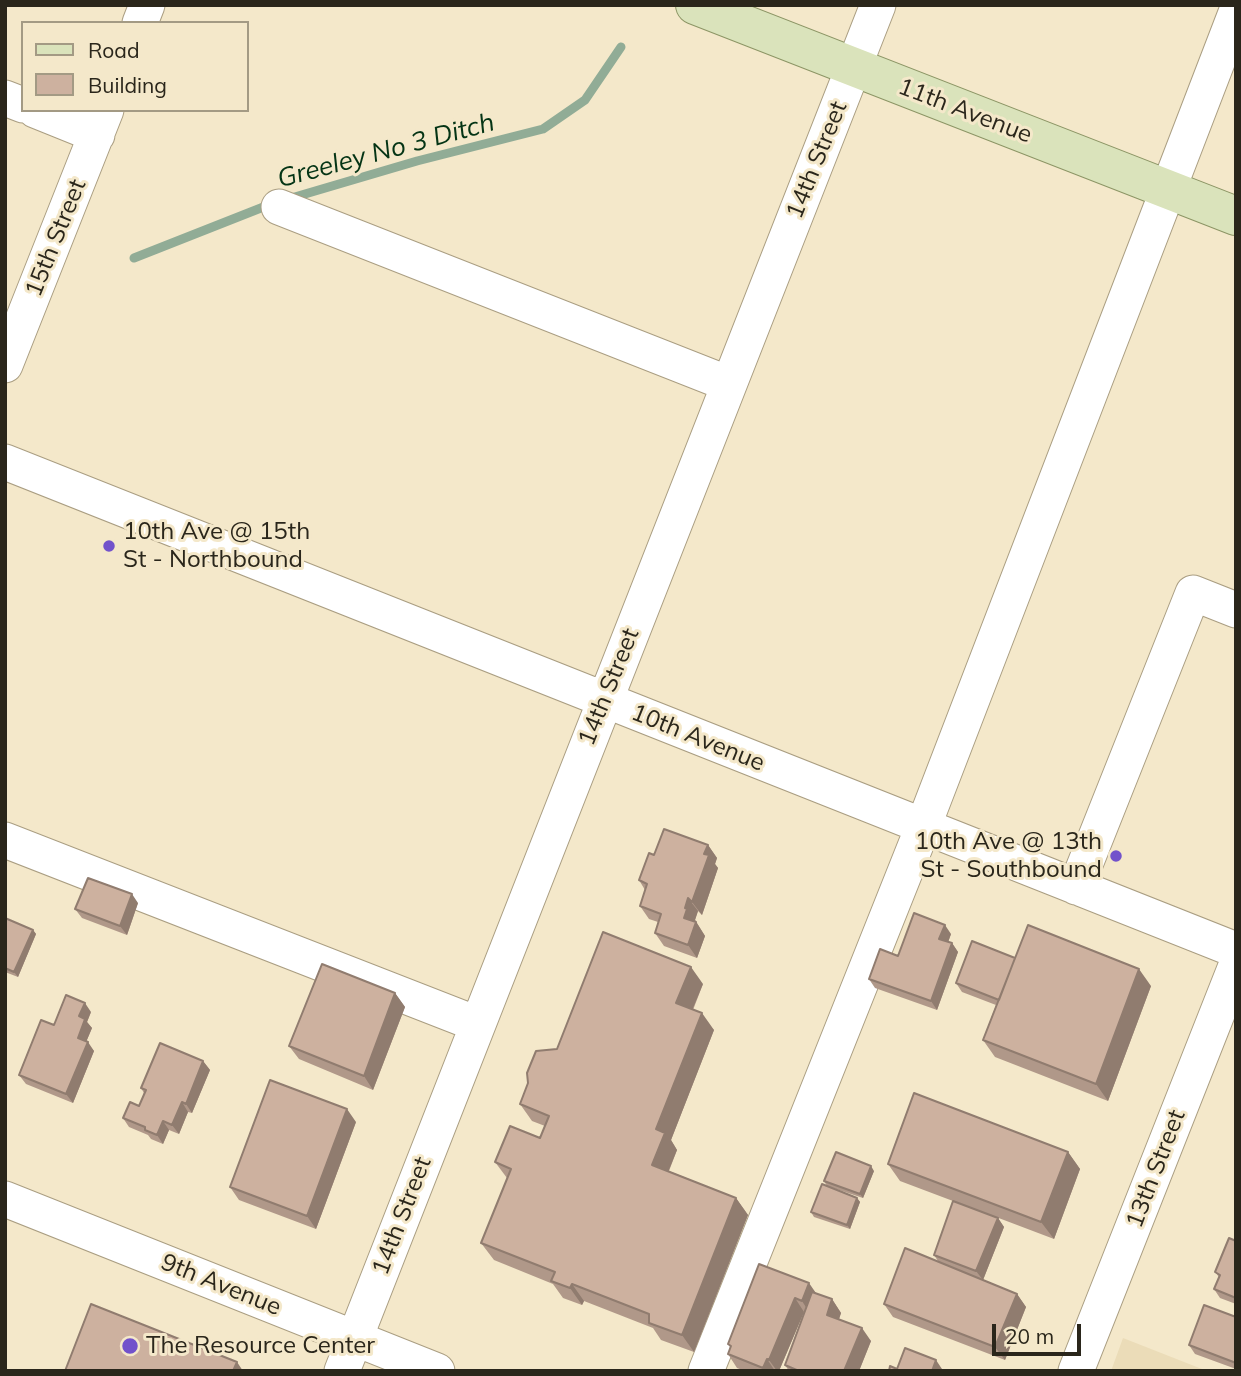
<!DOCTYPE html>
<style>
body{margin:0}
#map{position:relative;width:1241px;height:1376px;overflow:hidden;background:#f4e8ca;font-family:Mulish,sans-serif}
canvas{display:block}
.frame{position:absolute;inset:0;border:7px solid #2a261b;pointer-events:none}
.legend{position:absolute;left:21px;top:21px;width:228px;height:91px;box-sizing:border-box;background:#f4e8ca;border:2px solid #a39a84;margin:0;padding:9px 12px;list-style:none;font-size:21px;color:#2a261b}
.legend li{display:flex;align-items:center;gap:14px;height:35px}
.legend b{width:35px;border:2px solid #a39a84}
.scale{position:absolute;left:992px;top:1324px;width:89px;height:32px;box-sizing:border-box;border:4px solid #2a261b;border-top:0;padding-left:9px;font-size:21px;line-height:24px;white-space:nowrap;color:#2a261b;-webkit-text-stroke:5px #f4e8ca;paint-order:stroke}
</style>
<div id="map">
<canvas width="1241" height="1376"></canvas>
<div class="frame"></div>
<ul class="legend">
<li><b style="height:9px;background:#dae3bb"></b>Road</li>
<li><b style="height:19px;background:#cdb19f"></b>Building</li>
</ul>
<div class="scale">20 m</div>
</div>
<script>
const g = document.querySelector('canvas').getContext('2d');
g.lineJoin = 'round';
function paint(path, color) {
  g.fillStyle = color;
  g.fill(path, 'evenodd');
}
function toPath(rows) {
  const path = new Path2D();
  for (const r of rows) {
    path.moveTo(r[0], r[1]);
    for (let i = 2; i < r.length; i += 2) path.lineTo(r[i], r[i + 1]);
  }
  return path;
}
function stroke(path, color, width, dash) {
  g.strokeStyle = color;
  g.lineWidth = width;
  g.lineCap = dash ? 'butt' : 'round';
  g.setLineDash(dash || []);
  g.stroke(path);
}
function label(font, color, halo, rows, align = 'center') {
  g.font = font + ' Mulish,sans-serif';
  g.lineWidth = 6;
  g.setLineDash([]);
  g.textBaseline = 'middle';
  g.strokeStyle = halo;
  g.fillStyle = color;
  for (const [text, x, y, turn = 0] of rows) {
    g.save();
    g.translate(x, y);
    g.rotate((+turn || 0) * Math.PI / 180);
    g.textAlign = isNaN(turn) ? turn : align;
    if (halo) g.strokeText(text, 0, 0);
    g.fillText(text, 0, 0);
    g.restore();
  }
}
const built = toPath([
 [1123,1338,1207,1371,1111,1371]
]);
const stream = toPath([
 [288,199,417,161,543,129,585,100,621,47],
 [134,258,271,204]
]);
const minor = toPath([
 [140,23,147,5],
 [5,98,23,105],
 [35,110,97,135],
 [279,207,729,384],
 [5,365,106,110],
 [5,462,1236,950],
 [5,840,477,1024],
 [1076,887,1193,593,1236,610],
 [5,1199,437,1371],
 [342,1371,878,5],
 [706,1371,923,827,1236,13],
 [1076,1371,1236,966]
]);
const major = toPath([
 [695,5,1236,216]
]);
const wall = toPath([
 [708,845,717,858,715,864,718,868,702,915,698,911,695,920,705,936,697,958,664,946,655,933,658,922,649,919,640,906,645,890,639,880,654,855],
 [138,903,127,935,82,918,75,909],
 [5,918,33,930,36,934,18,977,5,972],
 [951,934,948,942,952,943,958,952,937,1010,875,988,869,979,898,956],
 [1015,958,1151,986,1108,1101,995,1057,983,1040,996,1005,962,992,956,983],
 [703,984,693,1010,714,1030,671,1140,677,1150,669,1171,736,1198,748,1215,694,1352,661,1340,653,1328,584,1301,582,1305,563,1298,553,1284,494,1260,481,1243,507,1178,495,1162,540,1138,545,1126,532,1121,520,1104,557,1049],
 [395,993,405,1007,373,1090,299,1059,289,1046],
 [91,1012,87,1022,92,1028,86,1042,94,1051,73,1103,26,1084,19,1075],
 [203,1061,210,1070,192,1113,188,1112,179,1134,169,1130,163,1144,151,1139,148,1135,129,1127,123,1118,139,1106,144,1093,141,1088],
 [356,1122,316,1229,239,1200,230,1187],
 [1068,1152,1080,1169,1054,1239,967,1206,998,1218,1004,1227,983,1280,1017,1294,1026,1307,1005,1360,893,1317,884,1304,938,1261,934,1255,953,1201,900,1181,888,1164],
 [874,1171,863,1198,827,1186,824,1181],
 [857,1198,860,1202,850,1229,814,1217,811,1212],
 [1236,1241,1236,1304,1220,1298,1214,1289,1219,1277,1215,1272],
 [759,1264,817,1294,832,1299,841,1313,839,1319,871,1341,859,1371,789,1371,785,1365,804,1312,779,1371,745,1371,737,1368,728,1354,730,1347,728,1344],
 [1236,1317,1236,1369,1195,1354,1189,1345]
]);
const shadedWall = toPath([
 [708,845,717,858,715,864,718,868,702,915,692,902,704,854],
 [132,894,138,903,127,935,120,926],
 [688,898,698,911,695,920,705,936,697,958,688,945,684,918,685,908],
 [945,925,951,934,946,948,939,939],
 [33,930,36,934,18,977,14,972],
 [952,943,958,952,937,1010,931,1001],
 [691,967,703,984,688,1020,676,1003],
 [1139,969,1151,986,1108,1101,1096,1084],
 [395,993,405,1007,373,1090,364,1076],
 [85,1003,91,1012,87,1022,92,1028,84,1047,78,1038,79,1016],
 [702,1013,714,1030,671,1140,677,1150,664,1182,652,1165,656,1129],
 [88,1042,94,1051,73,1103,66,1094],
 [203,1061,210,1070,192,1113,186,1104],
 [182,1102,188,1112,179,1134,172,1125],
 [347,1109,356,1122,316,1229,307,1216],
 [163,1121,169,1130,163,1144,157,1135],
 [1068,1152,1080,1169,1054,1239,1041,1222],
 [871,1166,874,1171,863,1198,860,1194],
 [736,1198,748,1215,694,1352,682,1335],
 [857,1198,860,1202,850,1229,847,1225],
 [998,1218,1004,1227,983,1280,976,1271],
 [809,1283,818,1296,811,1315,802,1301],
 [572,1284,584,1301,582,1305,570,1288],
 [1017,1294,1026,1307,1005,1360,995,1347],
 [795,1298,804,1312,779,1371,777,1371,769,1360],
 [832,1299,841,1313,836,1328,827,1315],
 [862,1328,871,1341,859,1371,844,1371],
 [767,1359,775,1371,765,1371,763,1368],
 [936,1360,942,1369,941,1371,932,1371],
 [237,1362,243,1371,233,1371]
]);
const building = toPath([
 [664,829,708,845,704,854,709,855,692,902,688,898,685,908,687,909,684,918,696,922,688,945,655,933,661,914,640,906,647,884,639,880,649,853,654,855,664,829],
 [88,878,132,894,120,926,75,909,88,878],
 [914,913,945,925,939,939,952,943,931,1001,869,979,880,949,898,956,914,913],
 [5,918,33,930,14,972,5,968,5,918],
 [1028,925,1139,969,1096,1084,983,1040,1028,925],
 [603,932,691,967,676,1003,702,1013,656,1129,665,1133,652,1165,736,1198,682,1335,649,1323,649,1314,572,1284,570,1288,551,1281,555,1272,481,1243,511,1169,495,1162,510,1126,540,1138,549,1116,520,1104,528,1083,527,1073,536,1051,557,1049,603,932],
 [972,941,1015,958,999,1000,956,983,972,941],
 [322,964,395,993,364,1076,289,1046,322,964],
 [66,995,85,1003,79,1016,85,1019,78,1038,88,1042,66,1094,19,1075,41,1020,54,1025,66,995],
 [160,1043,203,1061,186,1104,182,1102,172,1125,163,1121,157,1135,145,1130,145,1127,123,1118,130,1102,139,1106,146,1090,141,1088,160,1043],
 [270,1080,347,1109,307,1216,230,1187,270,1080],
 [914,1093,1068,1152,1041,1222,888,1164,914,1093],
 [836,1152,871,1166,860,1194,824,1181,836,1152],
 [822,1184,857,1198,847,1225,811,1212,822,1184],
 [953,1201,998,1218,976,1271,934,1255,953,1201],
 [1229,1238,1236,1241,1236,1298,1214,1289,1220,1275,1215,1272,1229,1238],
 [905,1248,1017,1294,995,1347,884,1304,905,1248],
 [759,1264,809,1283,802,1301,795,1298,769,1360,767,1359,763,1368,728,1354,731,1346,728,1344,759,1264],
 [812,1292,832,1299,827,1315,862,1328,844,1371,799,1371,785,1365,812,1292],
 [91,1304,237,1362,233,1371,65,1371,91,1304],
 [1204,1305,1236,1317,1236,1363,1189,1345,1204,1305],
 [905,1348,936,1360,932,1371,889,1371,890,1366,897,1369,905,1348]
]);
const markers = [
 [109,546,7,"#7252cb"],
 [1116,856,7,"#7252cb"],
 [130,1346,9,"#7252cb"]
];
const streetNames = [
 ["11th Avenue",965,111,21],
 ["14th Street",817,160,-68],
 ["15th Street",56,238,-68],
 ["14th Street",609,687,-68],
 ["10th Avenue",698,738,22],
 ["13th Street",1156,1169,-69],
 ["14th Street",402,1216,-69],
 ["9th Avenue",221,1285,22]
];
const poiNames = [
 ["10th Ave @ 15th",123,532],
 ["St - Northbound",123,560],
 ["10th Ave @ 13th",1102,842,"right"],
 ["St - Southbound",1102,870,"right"],
 ["The Resource Center",146,1346]
];
const waterNames = [
 ["Greeley No 3 Ditch",386,151,-15]
];
paint(built, '#ebdcb8');
stroke(stream, '#91ac96', 9);
stroke(minor, '#aa9e82', 37);
stroke(major, '#8c9565', 40);
stroke(minor, '#fff', 35);
stroke(major, '#dae3bb', 38);
paint(wall, '#b09889');
paint(shadedWall, '#907c6f');
paint(building, '#cdb19f');
stroke(building, '#907c6f', 2);
for (const [x, y, r, color] of markers) {
  const dot = new Path2D();
  dot.arc(x, y, r, 0, 2 * Math.PI);
  g.fillStyle = color;
  g.fill(dot);
  stroke(dot, '#f4e8ca', 2.5);
}
label('24px', '#2a261b', '#f4e8ca', streetNames);
label('24px', '#2a261b', '#f4e8ca', poiNames, 'left');
label('italic 26px', '#043415', '#f4e8ca', waterNames);
</script>
